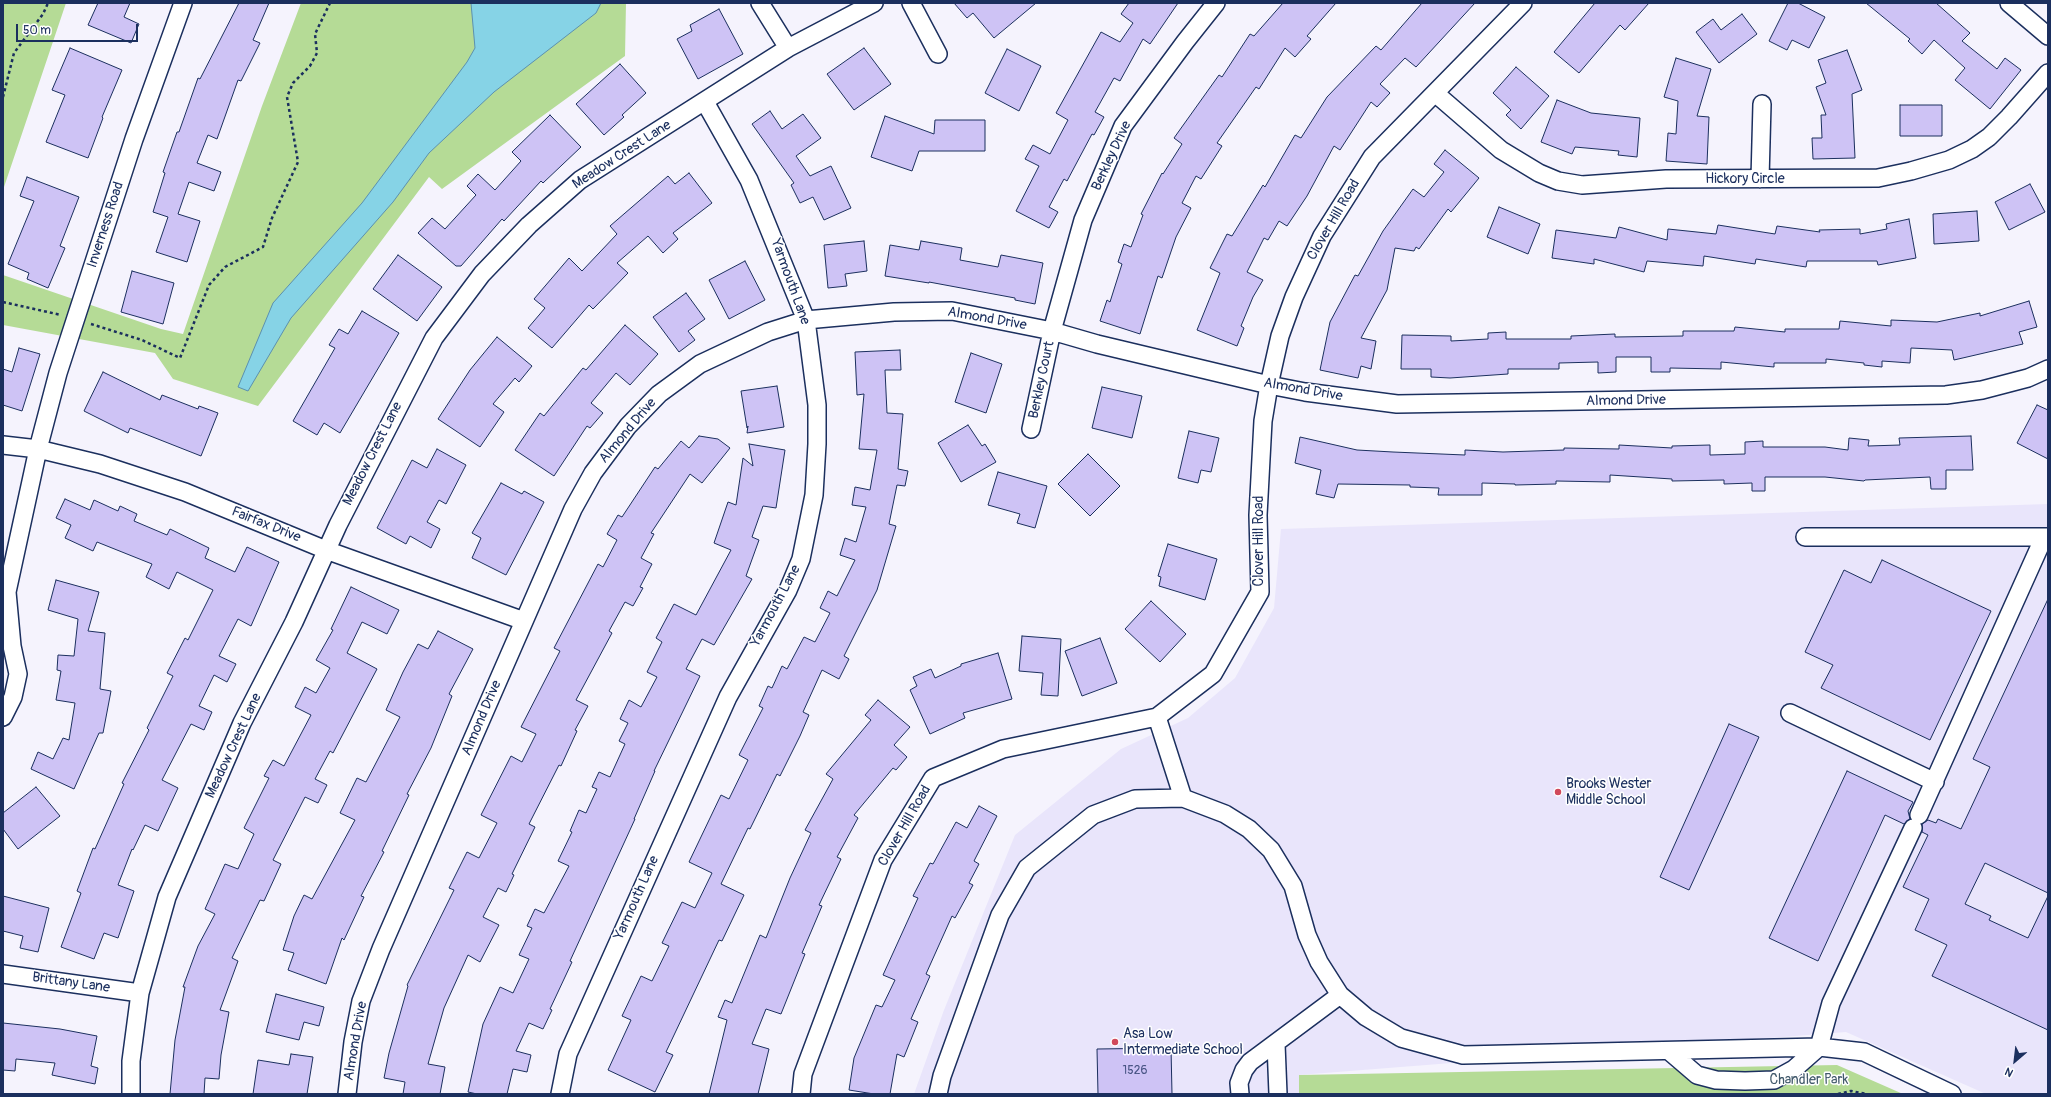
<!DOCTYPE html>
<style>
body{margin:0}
#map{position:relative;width:2051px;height:1097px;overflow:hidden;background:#f5f3fd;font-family:Pangolin,sans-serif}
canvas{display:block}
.frame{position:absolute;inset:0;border:4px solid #1b2f5e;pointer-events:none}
.north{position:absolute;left:1995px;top:1041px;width:40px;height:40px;-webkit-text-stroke:3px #fff;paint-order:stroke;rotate:208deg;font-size:11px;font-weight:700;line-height:16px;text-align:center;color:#1b2f5e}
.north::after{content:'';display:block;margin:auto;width:14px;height:18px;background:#1b2f5e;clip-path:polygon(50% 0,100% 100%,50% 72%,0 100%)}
.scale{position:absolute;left:16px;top:24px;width:122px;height:18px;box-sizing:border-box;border:2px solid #1b2f5e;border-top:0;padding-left:5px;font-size:12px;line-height:14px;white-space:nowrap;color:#1b2f5e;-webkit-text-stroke:3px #fff;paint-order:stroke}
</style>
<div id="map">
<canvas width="2051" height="1097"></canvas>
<div class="frame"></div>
<div class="north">N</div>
<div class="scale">50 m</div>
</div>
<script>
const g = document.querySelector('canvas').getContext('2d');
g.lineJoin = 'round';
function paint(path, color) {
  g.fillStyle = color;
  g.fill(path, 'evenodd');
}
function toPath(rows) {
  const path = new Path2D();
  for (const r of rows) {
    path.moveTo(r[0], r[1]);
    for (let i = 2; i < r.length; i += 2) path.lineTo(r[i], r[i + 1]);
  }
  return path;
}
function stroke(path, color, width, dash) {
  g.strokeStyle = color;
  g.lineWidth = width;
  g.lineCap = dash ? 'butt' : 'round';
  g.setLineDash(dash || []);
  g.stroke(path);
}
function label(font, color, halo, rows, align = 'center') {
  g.font = font + ' Pangolin,sans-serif';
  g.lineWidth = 3;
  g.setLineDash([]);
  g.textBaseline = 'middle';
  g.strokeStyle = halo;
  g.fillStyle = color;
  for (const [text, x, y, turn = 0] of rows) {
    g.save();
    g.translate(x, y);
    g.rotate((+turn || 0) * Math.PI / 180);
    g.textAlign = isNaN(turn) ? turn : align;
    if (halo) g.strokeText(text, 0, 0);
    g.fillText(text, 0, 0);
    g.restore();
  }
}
const built = toPath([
 [2048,504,2048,1094,1986,1094,1846,1032,1299,1075,1299,1094,914,1094,944,1010,1015,835,1121,749,1188,718,1235,678,1274,608,1281,529]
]);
const green = toPath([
 [3,3,66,3,3,190],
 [301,3,626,3,625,56,442,189,429,177,258,406,173,379,155,353,3,325,3,275,161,329,183,334,262,106],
 [1837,1065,1903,1094,1299,1094,1299,1075]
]);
const water = toPath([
 [471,3,601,3,596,13,494,92,429,153,393,202,291,318,248,391,238,387,273,303,362,203,467,62,475,48,471,3]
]);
const building = toPath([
 [98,3,130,3,124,17,139,24,131,43,88,25,98,3],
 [239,3,269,3,253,40,260,43,241,81,238,80,217,139,208,135,197,163,221,172,214,191,189,182,178,214,200,221,187,262,156,252,168,217,153,212,165,173,163,172,177,132,179,132,198,78,200,79,239,3],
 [954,3,1036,3,994,38,973,13,967,18,954,3],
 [1129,3,1178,3,1150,44,1143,39,1120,81,1114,78,1095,112,1104,117,1094,135,1092,134,1067,181,1064,179,1049,207,1058,212,1049,228,1016,211,1039,166,1025,159,1033,145,1050,154,1068,120,1056,113,1101,32,1120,42,1133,23,1121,14,1129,3],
 [1283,3,1336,3,1307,36,1311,39,1295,57,1285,48,1259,89,1256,87,1217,143,1222,146,1201,179,1196,176,1182,203,1191,208,1176,237,1162,278,1158,276,1140,334,1100,321,1107,300,1110,302,1122,264,1118,262,1124,244,1131,247,1143,215,1141,214,1162,173,1163,174,1182,144,1174,138,1219,75,1222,77,1250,34,1254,36,1283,3],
 [1422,3,1475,3,1416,67,1405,58,1380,84,1390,93,1377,107,1371,102,1340,150,1334,146,1307,196,1287,226,1279,221,1268,240,1264,238,1247,272,1263,280,1253,297,1241,326,1244,328,1237,346,1197,330,1220,273,1210,268,1227,234,1232,236,1263,185,1265,187,1295,135,1301,138,1327,97,1376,46,1381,50,1422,3],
 [1595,3,1649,3,1625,30,1620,25,1579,73,1554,52,1595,3],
 [1788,3,1798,3,1825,17,1809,48,1792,40,1787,50,1769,41,1788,3],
 [1866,3,1936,3,1970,33,1962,41,1997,69,2005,58,2021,70,1990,109,1955,80,1965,68,1934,40,1922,54,1908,41,1910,39,1866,3],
 [719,9,743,54,698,79,677,39,692,31,690,25,719,9],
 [1742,14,1757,34,1719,63,1696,32,1713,19,1721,30,1742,14],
 [70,48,122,70,102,117,103,118,88,158,46,142,65,95,52,90,70,48],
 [864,48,891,84,854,110,827,74,864,48],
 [1007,49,1041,66,1019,111,985,93,1007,49],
 [1847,50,1862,90,1852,94,1855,158,1813,159,1812,138,1822,138,1821,115,1826,115,1816,87,1826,83,1818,60,1847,50],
 [1676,58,1711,69,1697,116,1709,117,1707,164,1666,161,1668,133,1676,134,1678,101,1664,97,1676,58],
 [620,64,646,93,622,115,624,117,604,135,576,104,620,64],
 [1516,67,1549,96,1521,129,1506,115,1511,110,1493,93,1516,67],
 [1557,100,1591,113,1640,118,1637,157,1618,155,1619,151,1575,147,1572,154,1541,142,1557,100],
 [1900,105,1942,105,1942,136,1900,136,1900,105],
 [770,111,782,129,803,114,821,138,796,156,810,176,831,166,851,208,824,220,813,197,800,203,791,185,794,183,752,124,770,111],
 [550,115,581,147,543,183,541,181,504,221,502,219,461,266,456,266,418,233,432,218,445,229,476,195,467,186,478,174,495,190,521,161,512,152,550,115],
 [885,116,934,134,935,120,985,120,985,151,919,151,912,171,871,157,885,116],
 [1445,150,1479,178,1451,212,1448,209,1419,249,1416,247,1414,251,1395,248,1387,290,1361,338,1376,341,1371,369,1361,366,1358,378,1320,370,1330,322,1355,275,1358,276,1383,231,1413,189,1424,197,1444,172,1434,164,1445,150],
 [689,173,712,203,673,233,678,239,663,253,648,236,617,263,628,273,593,309,589,305,552,348,528,328,545,308,534,299,569,258,582,271,617,234,610,226,668,176,675,184,689,173],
 [27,177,79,197,60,246,65,248,48,288,27,279,29,273,8,264,34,201,20,196,27,177],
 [2030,184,2045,212,2009,230,1995,202,2030,184],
 [1499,207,1540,224,1528,254,1487,237,1499,207],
 [1977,211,1979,241,1934,244,1933,214,1977,211],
 [1909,219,1916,258,1878,265,1877,261,1807,261,1806,267,1756,259,1755,264,1704,256,1703,266,1647,261,1644,272,1594,259,1594,264,1552,258,1556,230,1616,238,1619,227,1667,240,1668,229,1716,234,1718,225,1775,234,1777,226,1820,232,1819,230,1860,229,1860,234,1887,229,1886,224,1909,219],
 [864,241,867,271,845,274,847,286,828,288,824,245,864,241],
 [921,241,962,248,960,260,998,267,1001,255,1043,263,1035,304,1015,300,1015,298,929,282,929,283,885,276,890,245,919,250,921,241],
 [398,255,442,287,417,321,373,289,398,255],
 [745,261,765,300,729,319,709,280,745,261],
 [132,271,174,283,163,324,121,312,132,271],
 [686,293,705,319,688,331,695,340,679,352,653,317,686,293],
 [2029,301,2037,327,2019,332,2023,344,1954,360,1952,350,1911,348,1910,363,1882,361,1882,367,1864,365,1864,363,1826,359,1826,363,1774,363,1774,367,1721,362,1721,369,1670,368,1670,372,1651,372,1651,357,1616,357,1616,372,1598,373,1598,362,1559,363,1559,369,1508,369,1508,374,1450,378,1431,377,1431,369,1401,369,1402,335,1451,336,1451,341,1488,339,1488,333,1506,332,1506,339,1571,339,1571,336,1615,334,1615,337,1683,336,1683,331,1734,331,1735,327,1785,332,1785,329,1839,329,1840,321,1891,326,1891,320,1937,322,1980,313,1980,316,2029,301],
 [362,311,399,333,340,433,324,423,317,435,293,421,335,348,329,345,339,329,348,334,362,311],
 [625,325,658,354,630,385,616,373,591,403,603,413,590,428,587,426,554,476,515,450,540,413,544,416,583,368,586,370,625,325],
 [497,337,532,366,519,382,515,378,493,404,504,412,480,447,438,419,470,370,497,337],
 [19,348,40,354,22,411,3,405,3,369,12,372,19,348],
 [900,350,901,370,885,370,887,413,903,414,898,469,908,471,905,486,897,485,889,524,896,526,877,590,844,656,849,659,839,679,822,670,803,712,809,715,800,736,780,776,777,774,750,829,748,828,721,884,744,895,722,941,719,940,666,1052,673,1055,655,1092,608,1070,631,1020,622,1016,641,976,652,981,669,946,662,943,682,902,695,908,712,873,689,862,721,795,729,799,748,760,739,755,763,708,759,706,768,686,772,688,782,666,787,669,804,637,815,642,830,613,820,608,828,591,837,596,855,560,840,555,845,538,856,542,866,507,852,505,855,487,870,490,877,450,859,449,864,394,857,395,855,352,900,350],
 [971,353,1002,364,986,413,955,402,971,353],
 [103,372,160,400,162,395,198,409,199,406,218,413,201,456,130,428,128,433,84,411,103,372],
 [777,386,784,427,747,433,748,426,747,428,741,391,777,386],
 [1102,387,1142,396,1132,438,1092,428,1102,387],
 [2037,405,2048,410,2048,459,2017,443,2037,405],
 [968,425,982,446,985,444,996,462,961,482,938,443,968,425],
 [1189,431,1219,438,1211,472,1201,470,1198,483,1178,478,1189,431],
 [699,436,718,439,730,448,702,483,690,474,651,533,654,534,641,558,652,564,640,587,643,588,633,606,625,602,609,631,612,633,576,700,588,706,575,730,577,731,561,766,559,765,529,824,535,827,512,874,514,875,506,892,498,888,483,917,499,925,480,962,468,955,444,1008,428,1064,445,1067,440,1094,403,1094,405,1082,384,1078,389,1053,408,986,407,985,454,890,449,888,467,852,479,858,497,823,481,815,511,756,522,762,536,734,521,727,560,651,554,648,598,564,603,567,617,540,607,534,618,515,622,517,655,467,658,469,681,441,689,448,699,436],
 [1971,436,1973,470,1946,470,1946,489,1931,489,1930,477,1865,480,1864,481,1825,477,1765,477,1765,491,1752,491,1752,483,1724,484,1724,480,1672,481,1672,479,1610,475,1610,482,1556,481,1556,484,1515,485,1515,484,1482,483,1482,495,1438,495,1439,488,1410,487,1410,485,1338,484,1334,498,1316,494,1321,470,1295,463,1300,437,1357,450,1393,452,1465,455,1465,450,1503,452,1564,450,1564,448,1619,449,1619,445,1672,448,1672,446,1710,445,1710,455,1745,454,1745,442,1763,441,1763,447,1825,447,1848,450,1849,438,1869,440,1868,446,1900,445,1899,438,1971,436],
 [749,444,785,450,776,508,763,506,752,537,759,540,746,576,752,579,714,645,702,639,686,669,700,676,654,771,655,771,634,819,635,819,570,961,572,962,550,1009,552,1010,543,1029,529,1023,516,1051,531,1055,527,1072,513,1069,507,1094,477,1094,468,1092,483,1024,500,987,513,993,529,959,519,955,532,928,527,926,535,909,544,913,569,866,558,861,572,832,570,831,579,810,586,813,597,789,592,787,599,772,610,777,625,744,619,741,628,723,620,719,629,700,641,707,657,677,647,672,662,642,656,638,674,604,696,615,731,550,714,543,728,502,736,505,743,458,753,466,749,444],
 [437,449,466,465,446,504,439,500,427,522,440,529,431,548,410,536,406,544,377,528,412,460,427,468,437,449],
 [1088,454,1120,486,1090,516,1058,484,1088,454],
 [998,472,1047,486,1035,528,1017,523,1020,514,988,505,998,472],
 [501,483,522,494,524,491,544,502,506,575,472,558,481,538,472,533,501,483],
 [65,499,90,510,94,500,118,511,120,506,137,514,134,521,167,535,170,529,209,548,205,558,235,572,247,547,279,562,251,626,238,619,219,656,236,664,227,682,214,675,199,706,212,712,204,730,191,724,162,780,178,788,158,831,145,825,133,850,132,849,118,885,134,891,118,938,104,933,94,959,61,947,81,893,77,891,93,848,95,849,124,784,122,783,149,730,147,728,173,676,167,673,185,638,188,640,213,590,177,572,169,589,146,577,152,564,97,542,93,551,65,538,71,525,56,518,65,499],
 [1168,544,1217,559,1205,600,1159,586,1161,577,1158,576,1168,544],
 [1882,560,1991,611,1930,740,1821,688,1833,665,1805,652,1844,570,1871,583,1882,560],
 [56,580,99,592,88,631,105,633,100,689,111,691,103,733,99,733,74,789,31,769,38,752,53,759,63,738,69,740,75,703,56,700,61,671,57,670,58,655,74,656,78,619,48,610,56,580],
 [351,587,399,610,387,634,362,622,347,653,377,669,333,753,330,751,315,779,327,785,318,803,305,797,273,860,281,864,264,901,260,900,232,958,238,961,220,1010,229,1012,221,1055,219,1079,205,1078,204,1094,170,1094,175,1040,185,987,183,987,198,946,215,914,205,909,225,864,238,869,254,834,244,828,269,778,264,776,273,760,284,766,311,715,295,707,305,687,316,693,330,668,316,660,333,630,331,629,351,587],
 [2048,599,2048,893,1985,863,1965,904,1991,916,1989,920,2028,938,2048,896,2048,1030,1932,976,1947,945,1915,930,1929,899,1903,887,1928,835,1922,832,1922,824,1928,820,1936,823,1938,819,1961,829,1990,767,1973,759,2048,599],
 [1151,601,1186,634,1160,662,1125,629,1151,601],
 [438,631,473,649,449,694,452,696,431,748,407,794,409,795,382,851,384,852,361,896,364,897,344,940,342,938,326,984,288,970,294,953,283,950,294,916,304,895,312,899,355,820,340,813,357,778,366,782,400,717,386,710,403,672,418,644,428,649,438,631],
 [1022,636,1061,639,1058,696,1041,695,1043,673,1019,671,1022,636],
 [1100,638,1117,683,1082,696,1065,651,1100,638],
 [998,653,1012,699,963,713,965,718,930,734,910,690,917,686,913,677,931,669,935,678,961,666,961,664,998,653],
 [878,700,910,727,894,745,907,757,896,770,893,768,854,815,858,818,837,857,841,859,819,905,822,906,802,953,805,954,781,1014,766,1009,752,1044,769,1049,758,1094,709,1094,727,1020,718,1017,725,1000,732,1003,760,935,766,938,790,878,811,833,805,830,833,779,826,774,871,720,865,715,878,700],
 [1729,724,1759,737,1689,890,1660,877,1729,724],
 [1847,771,1913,802,1908,811,1910,819,1904,824,1885,815,1818,961,1769,938,1847,771],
 [36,787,60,816,18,849,3,829,3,813,36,787],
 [979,806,997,816,974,861,979,864,969,883,973,885,955,918,952,916,926,974,930,976,911,1019,918,1022,904,1057,897,1054,890,1094,874,1094,849,1090,854,1058,876,1005,882,1007,895,980,883,975,918,898,913,896,930,863,933,864,956,822,967,828,979,806],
 [3,896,49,908,38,952,20,948,23,936,3,931,3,896],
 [276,994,324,1007,319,1026,304,1022,299,1040,266,1032,276,994],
 [3,1023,60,1029,97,1036,91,1066,98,1068,95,1084,52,1075,55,1063,16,1059,15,1071,3,1070,3,1023],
 [1171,1048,1172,1094,1098,1094,1097,1049,1171,1048],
 [291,1054,313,1057,307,1094,253,1094,258,1060,289,1065,291,1054]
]);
const path = toPath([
 [3,97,14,53,43,14,48,3],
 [3,302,61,315],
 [91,324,142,340,180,358,209,285,225,267,263,247,272,218,298,162,287,97,293,83,310,66,317,53,315,34,330,3],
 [1838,1094,1851,1091,1867,1094]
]);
const minor = toPath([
 [760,3,788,48],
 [911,3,938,54],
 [2009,3,2048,36],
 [1435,93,1501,150,1539,173,1558,181,1582,185,1666,179,1878,178,1911,171,1949,160,1972,149,1989,137,2009,117,2048,73],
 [1760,179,1762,104],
 [1031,429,1052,331,1083,220,1123,126,1185,42,1216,3],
 [3,445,38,449,100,464,185,492,326,550,524,621],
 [1805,537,2048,537],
 [1790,713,1935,782],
 [3,717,13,697,18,674,12,646,7,592,38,449,58,373,134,139,183,3],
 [1157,717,1183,798],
 [1919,815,2044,537],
 [3,974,140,993],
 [1276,1044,1278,1094],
 [1669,1051,1697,1075,1716,1080,1745,1081,1774,1080,1794,1069,1819,1047,1831,1003,1913,828],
 [131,1094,131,1061,140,993,167,897,242,723,294,622,338,525,434,338,482,274,529,225,580,180,788,48,874,3],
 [347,1094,353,1042,361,1001,381,949,573,509,593,473,628,426,659,394,700,364,768,332,806,320,894,312,952,311,1052,331,1097,344,1269,385,1305,392,1397,404,1946,395,1982,390,2028,378,2048,369],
 [560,1094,568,1054,728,697,788,590,801,559,814,495,817,444,817,405,806,320,749,180,705,102],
 [801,1094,803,1074,883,860,933,778,1003,749,1157,717,1213,674,1260,592,1258,515,1263,421,1269,385,1280,336,1294,297,1322,236,1372,157,1523,3],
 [938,1094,942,1076,1000,915,1027,868,1093,815,1135,799,1183,798,1225,814,1249,829,1271,850,1293,886,1307,935,1319,962,1340,995,1366,1017,1401,1038,1463,1055,1819,1047,1864,1052,1952,1094],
 [1240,1094,1239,1083,1244,1070,1250,1062,1340,995]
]);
const markers = [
 [1558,792,4,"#d1495b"],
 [1115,1042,4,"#d1495b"]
];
const numberNames = [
 ["1526",1135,1071]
];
const streetNames = [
 ["Meadow Crest Lane",622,155,-33],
 ["Berkley Drive",1112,156,-65],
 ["Hickory Circle",1745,179],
 ["Clover Hill Road",1334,220,-60],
 ["Inverness Road",106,225,-72],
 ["Yarmouth Lane",790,282,70],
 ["Almond Drive",987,319,10],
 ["Berkley Court",1042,380,-78],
 ["Almond Drive",1303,390,10],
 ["Almond Drive",1626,401,-1],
 ["Almond Drive",628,431,-50],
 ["Meadow Crest Lane",373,454,-63],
 ["Fairfax Drive",266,525,22],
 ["Clover Hill Road",1259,541,-90],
 ["Yarmouth Lane",776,606,-62],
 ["Almond Drive",482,718,-67],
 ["Meadow Crest Lane",234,746,-65],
 ["Clover Hill Road",905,826,-60],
 ["Yarmouth Lane",637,898,-66],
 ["Brittany Lane",71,983,8],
 ["Almond Drive",356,1041,-80]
];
const poiNames = [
 ["Brooks Wester",1566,784],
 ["Middle School",1566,800],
 ["Asa Low",1123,1034],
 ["Intermediate School",1123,1050]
];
const parkNames = [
 ["Chandler Park",1809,1080]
];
paint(built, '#e9e5fb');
paint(green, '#b5db96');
paint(water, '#86d3e6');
stroke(water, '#5b91b0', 1);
paint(building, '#cec3f5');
stroke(building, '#1b2f5e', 1);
stroke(minor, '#1b2f5e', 20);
stroke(path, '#1b2f5e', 2.5, [3, 3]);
stroke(minor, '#fff', 17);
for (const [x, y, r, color] of markers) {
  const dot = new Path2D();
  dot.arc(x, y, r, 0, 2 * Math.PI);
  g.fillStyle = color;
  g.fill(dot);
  stroke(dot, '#fff', 1.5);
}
label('12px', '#485484', null, numberNames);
label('14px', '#1b2f5e', '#fff', streetNames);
label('14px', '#1b2f5e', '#fff', poiNames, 'left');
label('14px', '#425a6c', '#fff', parkNames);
</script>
